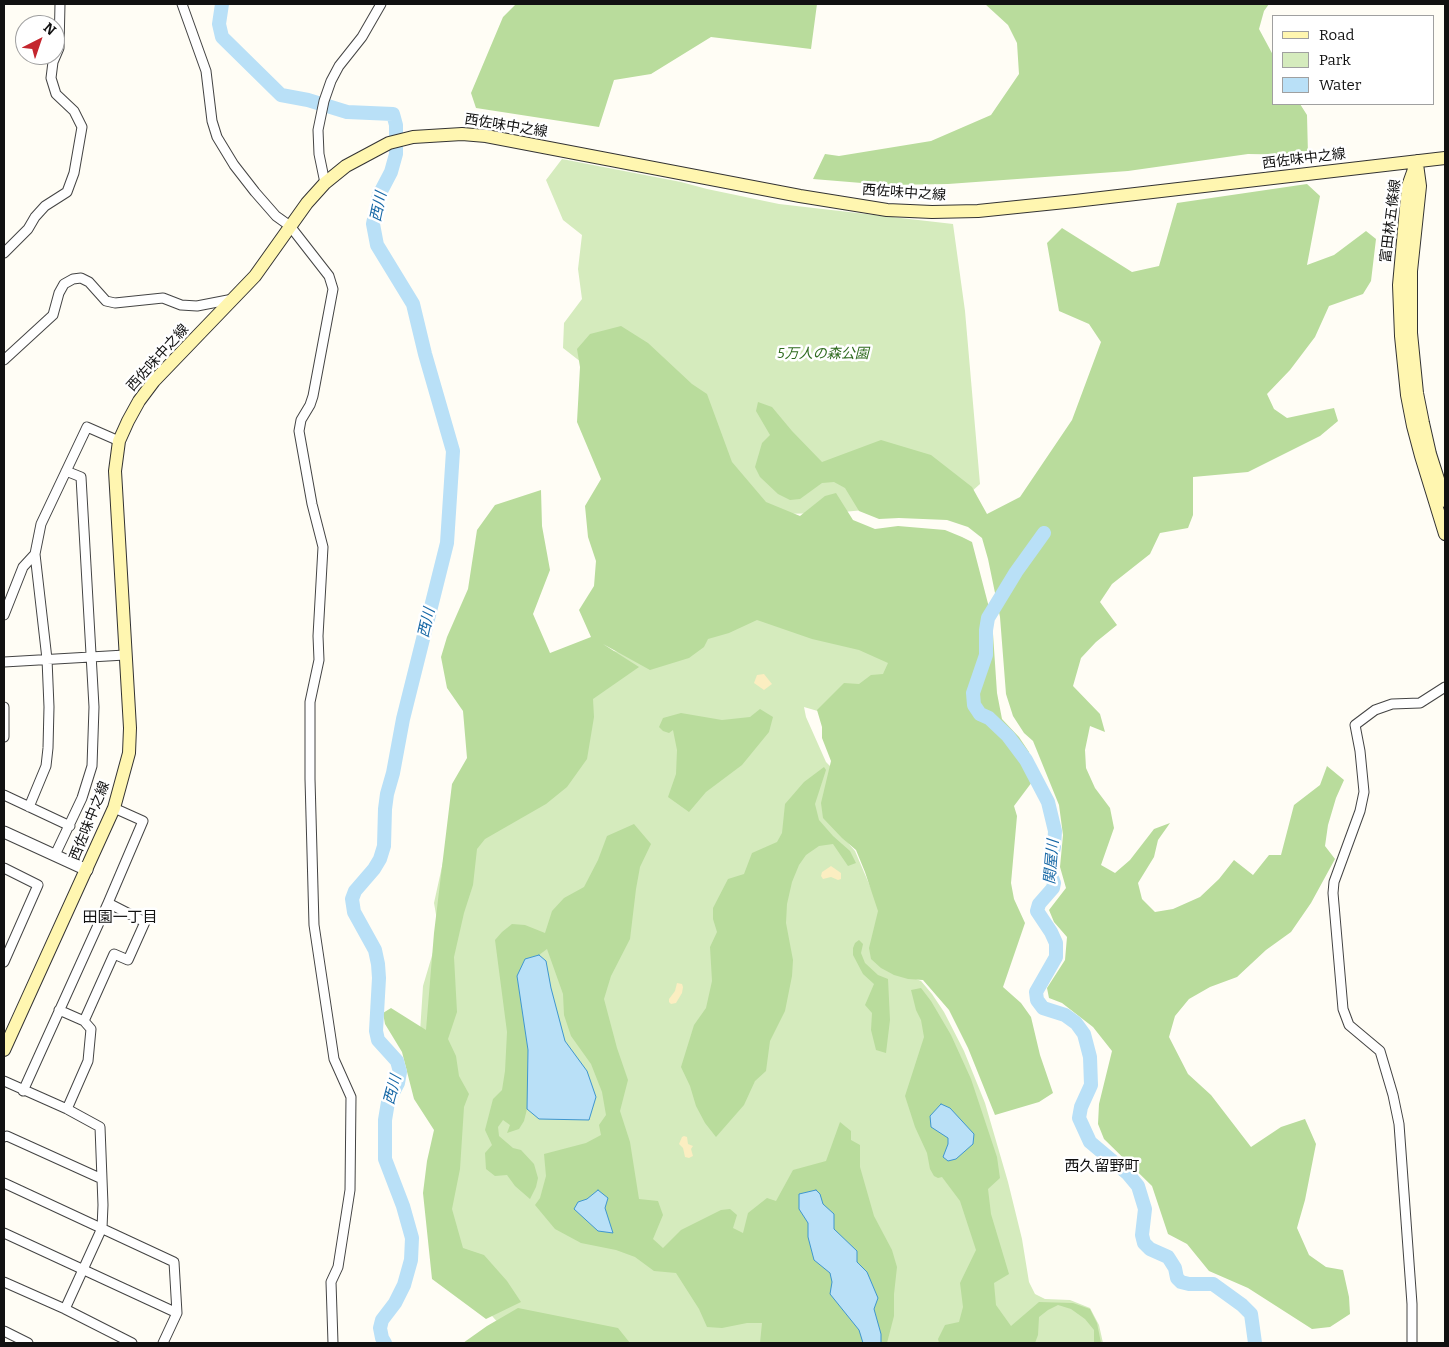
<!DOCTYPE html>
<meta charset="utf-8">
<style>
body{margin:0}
#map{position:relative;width:1449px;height:1347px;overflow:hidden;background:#fffdf5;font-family:Bitter,serif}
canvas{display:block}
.frame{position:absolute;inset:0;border:5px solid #111;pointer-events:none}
.legend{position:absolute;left:1272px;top:15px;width:162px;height:90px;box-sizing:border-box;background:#fff;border:1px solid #a0a0a0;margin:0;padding:6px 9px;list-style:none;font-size:15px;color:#111}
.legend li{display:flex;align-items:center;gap:10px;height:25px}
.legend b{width:25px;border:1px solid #a0a0a0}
.north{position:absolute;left:15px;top:15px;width:50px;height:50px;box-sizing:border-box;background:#fff;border:1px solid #a0a0a0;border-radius:50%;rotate:41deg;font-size:14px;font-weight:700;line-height:20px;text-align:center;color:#111}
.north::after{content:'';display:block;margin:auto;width:18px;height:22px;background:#c4262e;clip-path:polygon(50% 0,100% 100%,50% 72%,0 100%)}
</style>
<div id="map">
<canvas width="1449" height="1347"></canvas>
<div class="frame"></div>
<ul class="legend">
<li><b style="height:6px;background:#fff6b0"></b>Road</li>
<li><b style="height:14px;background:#d5ebbd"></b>Park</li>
<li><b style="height:14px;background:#b9e0f7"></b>Water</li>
</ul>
<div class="north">N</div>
</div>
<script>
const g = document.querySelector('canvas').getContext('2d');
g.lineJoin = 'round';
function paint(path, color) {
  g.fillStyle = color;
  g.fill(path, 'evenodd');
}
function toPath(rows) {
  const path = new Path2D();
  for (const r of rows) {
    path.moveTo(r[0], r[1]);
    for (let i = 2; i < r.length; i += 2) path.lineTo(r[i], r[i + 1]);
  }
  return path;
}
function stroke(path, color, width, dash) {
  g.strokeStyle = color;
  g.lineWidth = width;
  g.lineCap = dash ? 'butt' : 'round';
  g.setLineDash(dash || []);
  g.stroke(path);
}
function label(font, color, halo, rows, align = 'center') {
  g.font = font + ' Bitter,"Noto Sans JP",serif';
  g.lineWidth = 5;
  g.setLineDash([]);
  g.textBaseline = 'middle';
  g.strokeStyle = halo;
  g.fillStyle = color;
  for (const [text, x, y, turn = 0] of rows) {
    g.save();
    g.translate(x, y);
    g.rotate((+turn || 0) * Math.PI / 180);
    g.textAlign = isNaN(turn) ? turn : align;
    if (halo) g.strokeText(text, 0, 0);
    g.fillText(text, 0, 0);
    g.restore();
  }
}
const green = toPath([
 [562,159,681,182,707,189,779,204,953,224,965,311,980,484,949,512,905,506,833,513,776,514,563,348,564,323,582,299,578,269,582,235,563,220,546,180],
 [751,611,884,647,898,675,821,712,804,707,806,717,826,762,835,771,830,822,855,851,881,912,911,977,921,981,932,994,944,1012,964,1051,985,1103,1008,1182,1022,1239,1029,1282,1035,1294,1045,1299,1070,1300,1090,1308,1099,1325,1103,1343,607,1343,501,1326,476,1298,443,1232,447,1107,418,1063,423,986,439,932,434,903,458,793,591,650,646,653]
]);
const forest = toPath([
 [516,4,817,4,811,49,711,37,651,74,614,80,599,127,476,108,471,93,503,17],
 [985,4,1269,4,1264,11,1259,29,1273,55,1273,104,1300,104,1307,115,1308,155,1248,154,1128,171,948,184,886,185,813,179,825,154,839,156,931,141,991,115,1019,74,1017,43,1008,25],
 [1307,184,1320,196,1307,265,1334,255,1366,231,1376,239,1371,281,1363,294,1329,306,1315,337,1290,370,1267,394,1274,409,1287,418,1334,408,1338,421,1320,436,1248,472,1193,477,1193,515,1188,528,1160,533,1150,554,1112,584,1100,602,1117,625,1096,642,1081,658,1073,686,1100,714,1105,732,1090,726,1085,750,1086,768,1095,788,1110,808,1114,828,1101,865,1115,873,1130,860,1154,829,1170,823,1158,840,1154,857,1138,883,1142,899,1155,912,1173,909,1200,897,1219,879,1234,860,1253,875,1269,855,1281,855,1294,805,1320,785,1327,766,1344,780,1336,798,1328,825,1325,846,1335,859,1311,903,1291,932,1266,950,1237,977,1210,987,1189,999,1175,1016,1169,1037,1188,1074,1211,1095,1251,1147,1281,1127,1305,1119,1316,1144,1305,1200,1297,1228,1309,1255,1326,1267,1343,1270,1349,1297,1350,1314,1330,1327,1312,1329,1248,1288,1209,1271,1187,1244,1168,1234,1152,1186,1104,1139,1098,1124,1099,1104,1112,1051,1093,1027,1062,1003,1049,998,1047,988,1065,960,1067,937,1054,922,1049,910,1066,888,1060,867,1063,835,1059,805,1033,741,1024,733,1013,716,1006,694,1000,617,988,559,982,538,968,527,947,520,899,518,879,519,859,511,845,488,834,482,822,483,800,499,790,500,778,494,760,477,755,467,762,443,770,435,756,411,758,402,772,407,792,431,822,462,881,440,931,455,972,487,987,514,1020,497,1072,420,1101,342,1089,324,1059,311,1047,243,1062,228,1132,272,1159,266,1177,203],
 [621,326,648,343,692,384,707,394,732,462,766,502,800,516,825,496,836,493,853,520,875,529,898,526,945,530,962,537,972,542,992,619,997,693,1002,719,1019,737,1029,752,1032,782,1014,806,1017,816,1011,883,1014,899,1025,923,1003,987,1021,1003,1031,1017,1040,1055,1053,1093,1039,1102,995,1115,968,1048,949,1010,923,980,908,979,894,975,881,968,871,959,869,948,878,911,865,872,856,850,842,838,823,818,821,803,831,761,822,738,822,727,817,710,844,683,859,684,871,675,883,674,888,663,859,650,812,639,757,620,729,633,708,639,704,647,689,658,650,670,603,644,639,667,593,699,594,717,587,759,567,787,546,804,485,839,477,849,473,885,464,913,454,957,457,1012,448,1039,456,1056,459,1076,469,1094,464,1107,460,1169,452,1209,463,1248,484,1255,507,1281,521,1302,486,1319,432,1279,423,1193,427,1161,434,1130,414,1099,402,1052,385,1024,383,1013,391,1008,426,1030,434,933,452,784,467,758,463,711,447,688,441,657,447,637,468,589,477,530,495,505,541,490,542,526,550,570,533,614,550,653,591,637,579,610,594,586,596,561,588,537,585,506,601,479,577,422,580,367,577,349,590,334],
 [760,709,773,717,769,732,742,765,706,792,689,812,668,797,676,774,677,750,673,730,669,733,663,731,659,727,663,718,681,713,722,720,750,717],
 [824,767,826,770,815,804,819,820,833,836,850,851,856,863,848,866,833,844,819,846,806,855,799,865,792,882,787,904,786,923,793,960,792,976,785,1011,770,1041,766,1071,755,1081,744,1105,716,1137,705,1123,696,1106,690,1086,681,1067,694,1025,706,1008,712,981,710,947,717,932,713,919,713,908,728,879,744,874,752,853,777,842,782,833,785,804,804,782],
 [634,824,651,844,640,867,636,889,630,939,611,976,604,999,617,1048,628,1080,620,1111,630,1142,639,1199,658,1201,663,1215,653,1239,663,1248,681,1230,721,1210,730,1209,737,1215,733,1228,743,1233,748,1213,767,1198,776,1201,793,1170,826,1161,840,1122,851,1131,851,1140,860,1145,860,1167,874,1216,892,1250,897,1267,894,1294,894,1316,887,1343,760,1343,762,1323,747,1323,722,1328,707,1327,699,1309,676,1273,654,1271,635,1257,616,1250,581,1243,555,1229,535,1205,540,1198,546,1176,544,1154,586,1143,601,1135,599,1125,606,1115,602,1092,591,1064,571,1036,564,1015,563,994,547,949,539,955,525,959,517,976,528,1050,527,1109,524,1121,519,1129,507,1133,510,1125,503,1120,498,1127,499,1136,513,1148,521,1150,534,1164,538,1178,536,1187,530,1199,515,1186,507,1175,495,1176,486,1169,485,1153,492,1145,485,1130,493,1099,502,1090,505,1071,507,1032,495,940,502,932,512,924,525,925,545,933,552,911,564,898,584,887,598,860,607,836],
 [859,940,863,944,861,953,865,963,878,975,888,979,890,1020,886,1053,876,1050,871,1030,872,1013,865,1005,874,984,863,974,853,955,853,948,855,943],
 [921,988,931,1001,951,1035,971,1079,997,1157,1000,1178,988,1189,991,1214,1009,1274,994,1283,996,1305,1011,1326,1039,1302,1073,1303,1090,1309,1097,1323,1101,1343,1094,1343,1094,1330,1085,1319,1071,1309,1058,1305,1048,1310,1039,1317,1038,1335,1035,1343,939,1343,938,1339,945,1325,959,1322,963,1307,960,1283,976,1250,960,1201,942,1177,938,1178,934,1176,930,1169,927,1153,915,1127,905,1096,924,1037,921,1020,916,1010,911,990],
 [518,1308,618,1328,630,1343,463,1343,487,1326]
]);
const sand = toPath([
 [764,674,772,684,764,690,754,683,757,675],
 [831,866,841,873,841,879,838,880,831,877,823,879,821,876,822,872],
 [677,983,682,984,683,987,682,993,676,1003,671,1004,669,1002,669,999,675,991],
 [684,1136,687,1137,688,1144,693,1146,691,1149,693,1156,689,1158,685,1157,683,1148,679,1144,682,1137]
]);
const water = toPath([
 [539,955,546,961,551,988,565,1041,587,1071,596,1097,589,1120,539,1119,527,1109,528,1050,517,976,525,959,539,955],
 [941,1104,950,1108,974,1134,973,1144,956,1159,948,1161,943,1157,948,1144,948,1138,931,1127,930,1116,941,1104],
 [598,1190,608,1198,605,1208,613,1233,598,1231,574,1209,578,1202,587,1199,598,1190],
 [816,1190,820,1194,823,1204,834,1214,834,1229,857,1251,857,1262,867,1272,878,1298,874,1309,881,1334,881,1343,863,1343,859,1330,830,1294,832,1282,830,1273,814,1260,808,1237,808,1223,799,1209,799,1194,816,1190]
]);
const river = toPath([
 [222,4,219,24,222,37,281,95,308,100,347,112,393,114,396,125,396,154,391,172,379,195,373,224,377,245,413,304,425,354,453,451,447,543,403,719,393,773,387,794,385,809,384,846,380,859,374,869,355,891,352,899,354,912,375,950,378,964,379,978,376,1031,378,1040,397,1061,400,1072,398,1083,388,1102,385,1120,385,1159,403,1206,412,1238,411,1260,404,1285,395,1303,382,1320,380,1328,382,1338,385,1343],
 [1044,533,1016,572,988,618,986,630,986,655,973,693,974,705,980,714,989,718,1008,736,1026,760,1048,802,1055,831,1054,847,1049,870,1054,883,1053,888,1039,904,1037,911,1051,932,1056,943,1056,957,1036,992,1037,1000,1043,1008,1065,1015,1076,1023,1084,1034,1090,1057,1091,1085,1081,1107,1079,1118,1090,1142,1128,1174,1138,1186,1145,1209,1142,1235,1144,1243,1150,1249,1168,1257,1175,1268,1177,1278,1181,1282,1189,1284,1213,1284,1242,1305,1251,1314,1255,1343]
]);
const minor = toPath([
 [182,4,206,71,212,121,217,137,234,165,255,192,276,216,290,226,329,276,333,289,313,396,310,405,301,420,299,431,312,504,323,547,318,636,319,660,310,702,310,779,314,925,334,1059,351,1097,350,1190,338,1267,331,1282,333,1343],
 [325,183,319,154,318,130,324,101,331,81,339,66,362,37,381,4],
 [4,253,28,229,35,217,45,206,67,192,74,173,82,127,74,111,56,94,51,78,53,62,59,48,60,4],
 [4,360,53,315,59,293,64,284,73,279,81,278,89,282,106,301,115,303,163,298,181,305,197,306,233,299],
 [4,615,23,567,35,554],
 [4,662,125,655],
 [4,707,4,737],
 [4,795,70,826],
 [29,807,46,766,48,748,49,707,47,659,35,554,41,524,87,427,119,441],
 [55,855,82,798,92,766,94,707,81,477,66,471],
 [4,868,38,885,4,962],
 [59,1010,84,1021,91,1029,88,1061,67,1109],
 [84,1021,114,954,128,960,145,922,108,903],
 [4,1081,67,1109,100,1127,103,1205,102,1228,65,1309],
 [23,1091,108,903,143,821,114,808],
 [4,1137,7,1136,102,1179],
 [4,1183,174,1262,177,1313,163,1343],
 [4,1233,177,1313],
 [4,1282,65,1309,132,1343],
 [4,1331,28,1343],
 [1412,1343,1412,1304,1399,1124,1393,1095,1380,1051,1349,1025,1343,1009,1333,893,1334,882,1360,811,1364,792,1360,751,1355,725,1375,710,1392,704,1420,703,1445,687]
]);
const tertiary = toPath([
 [4,832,87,870]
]);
const secondary = toPath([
 [1417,161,1408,186,1399,285,1401,336,1407,395,1413,426,1421,456,1445,534],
 [1417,164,1420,186,1411,271,1411,333,1417,393,1423,423,1430,454,1445,501],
 [4,1050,114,808,129,753,130,728,115,471,119,441,128,421,139,401,154,381,255,276,307,203,325,183,346,166,389,143,413,137,462,134,486,136,800,196,887,210,932,212,978,211,1075,201,1445,158]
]);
const streetNames = [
 ["西佐味中之線",506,126,9],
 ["西佐味中之線",1304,159,-7],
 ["西佐味中之線",904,193,4],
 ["富田林五條線",1391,221,-83],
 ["西佐味中之線",158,358,-48],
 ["西佐味中之線",90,821,-68]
];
const parkNames = [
 ["5万人の森公園",823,354]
];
const waterNames = [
 ["西川",379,207,-78],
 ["西川",427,623,-77],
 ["関屋川",1052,862,-85],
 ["西川",393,1090,-75]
];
const neighbourhoodNames = [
 ["田園一丁目",120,918],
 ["西久留野町",1102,1167]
];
paint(green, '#d5ebbd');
paint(forest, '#b9dc9c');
paint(sand, '#fbeec1');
paint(water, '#b9e0f7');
stroke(water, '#3f96cf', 1);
stroke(river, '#b9e0f7', 14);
stroke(minor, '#444', 11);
stroke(tertiary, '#444', 13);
stroke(secondary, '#333', 14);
stroke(minor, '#fff', 9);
stroke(tertiary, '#fff', 11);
stroke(secondary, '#fff6b0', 12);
label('14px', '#111', '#fff', streetNames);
label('italic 14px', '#2f6b1f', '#fff', parkNames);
label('italic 15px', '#1768a6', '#fff', waterNames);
label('15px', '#111', '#fff', neighbourhoodNames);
</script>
